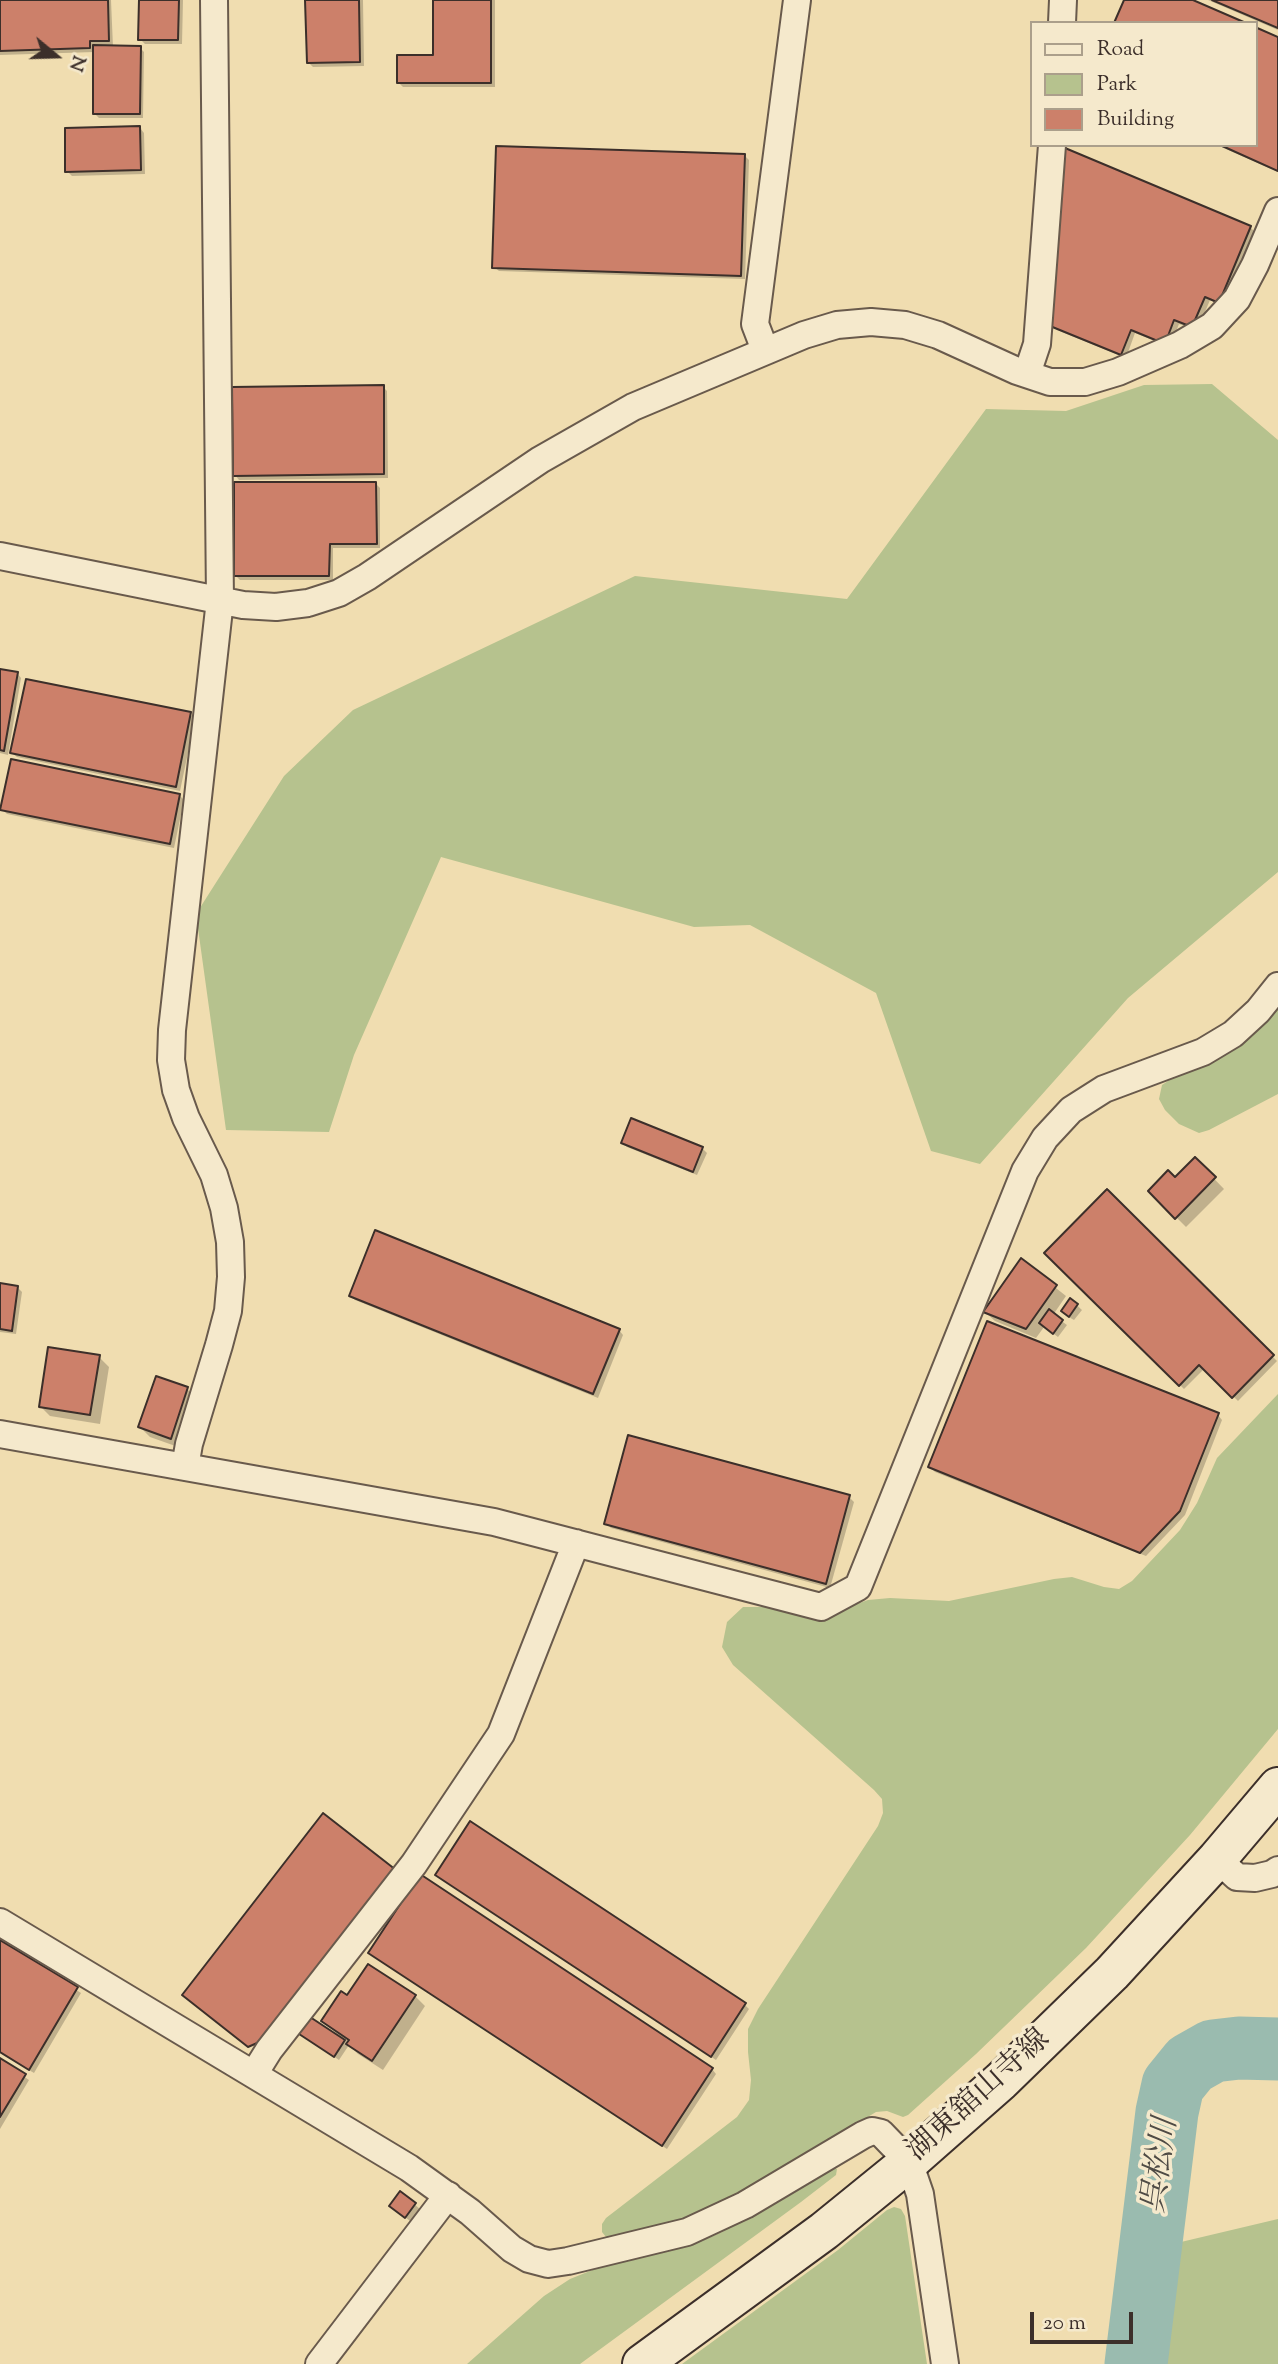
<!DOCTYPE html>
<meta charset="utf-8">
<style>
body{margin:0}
#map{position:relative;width:1278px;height:2364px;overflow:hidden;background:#f0ddb0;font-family:"Sorts Mill Goudy",serif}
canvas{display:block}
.legend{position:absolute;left:1030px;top:21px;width:228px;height:126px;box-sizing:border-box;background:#f5e9cc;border:2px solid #ab9f8b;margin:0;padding:9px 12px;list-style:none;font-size:21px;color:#3c2f2a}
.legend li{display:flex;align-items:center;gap:14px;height:35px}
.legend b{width:35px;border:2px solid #ab9f8b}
.north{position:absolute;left:21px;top:21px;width:70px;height:70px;-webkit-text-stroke:5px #f5e9cc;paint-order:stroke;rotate:109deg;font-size:19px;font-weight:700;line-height:28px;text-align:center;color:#3c2f2a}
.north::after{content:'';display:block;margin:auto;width:24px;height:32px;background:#3c2f2a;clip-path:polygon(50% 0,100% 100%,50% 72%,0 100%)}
.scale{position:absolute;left:1030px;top:2312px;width:103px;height:32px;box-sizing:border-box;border:4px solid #3c2f2a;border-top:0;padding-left:9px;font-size:21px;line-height:24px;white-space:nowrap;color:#3c2f2a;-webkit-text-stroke:5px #f5e9cc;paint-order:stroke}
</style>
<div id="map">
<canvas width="1278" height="2364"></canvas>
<ul class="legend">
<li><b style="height:9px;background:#f5e9cc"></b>Road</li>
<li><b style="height:19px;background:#b6c28e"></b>Park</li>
<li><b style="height:19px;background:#cc806a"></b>Building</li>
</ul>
<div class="north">N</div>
<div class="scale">20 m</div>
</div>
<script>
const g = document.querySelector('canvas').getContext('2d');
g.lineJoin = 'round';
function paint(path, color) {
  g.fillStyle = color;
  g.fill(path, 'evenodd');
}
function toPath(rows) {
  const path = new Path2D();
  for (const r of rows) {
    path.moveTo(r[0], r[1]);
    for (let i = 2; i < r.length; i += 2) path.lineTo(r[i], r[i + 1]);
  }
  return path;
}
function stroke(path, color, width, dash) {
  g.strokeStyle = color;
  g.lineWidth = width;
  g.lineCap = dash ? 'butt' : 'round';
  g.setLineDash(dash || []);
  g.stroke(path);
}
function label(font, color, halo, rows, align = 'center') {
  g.font = font + ' "Sorts Mill Goudy","Noto Serif JP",serif';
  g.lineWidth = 7;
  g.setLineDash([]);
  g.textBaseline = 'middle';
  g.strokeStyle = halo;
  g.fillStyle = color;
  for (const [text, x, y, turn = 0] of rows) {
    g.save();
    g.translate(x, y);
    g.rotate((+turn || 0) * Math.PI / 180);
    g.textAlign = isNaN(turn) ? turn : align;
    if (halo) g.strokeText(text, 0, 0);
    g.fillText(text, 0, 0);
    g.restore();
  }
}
const green = toPath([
 [1212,384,1278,440,1278,872,1128,998,980,1164,931,1151,876,993,750,925,694,927,441,857,354,1055,329,1132,226,1130,196,914,284,776,353,710,635,576,847,599,986,409,1066,411,1144,385],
 [1278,1007,1278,1094,1209,1130,1199,1133,1179,1124,1165,1110,1159,1099,1162,1085,1174,1077,1208,1064,1240,1045,1268,1020],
 [1278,1394,1278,1729,1190,1835,1086,1948,976,2054,908,2115,903,2117,887,2111,876,2112,738,2194,683,2220,613,2238,606,2237,602,2232,602,2224,606,2218,737,2117,749,2100,751,2080,748,2052,748,2029,758,2009,878,1826,883,1813,882,1799,874,1790,733,1665,722,1647,727,1622,743,1607,848,1607,868,1600,890,1598,949,1601,1054,1579,1072,1577,1104,1587,1119,1589,1132,1581,1180,1530,1197,1503,1217,1458],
 [832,2168,837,2169,836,2175,801,2202,580,2364,467,2364,544,2296,570,2279,600,2267,692,2245,722,2232],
 [894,2207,901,2209,905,2216,927,2364,682,2364,838,2250,887,2210],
 [1278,2219,1278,2364,1157,2364,1181,2242]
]);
const shadow = toPath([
 [0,0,111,0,113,47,140,48,144,52,143,118,99,118,94,113,95,52,0,55],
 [141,0,183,0,182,44,145,44,140,39],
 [307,0,363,0,364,66,313,67,308,62],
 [434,0,495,0,495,87,403,87,398,82,434,57],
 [1208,0,1278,0,1278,30],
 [1278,39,1278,172,1217,145,1255,145],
 [140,128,144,133,145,174,72,176,67,171],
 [744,155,749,160,745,279,499,271,494,267],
 [1250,227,1255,232,1224,306,1210,300,1197,331,1179,324,1170,347,1135,333,1126,358,1057,330,1052,325],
 [383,387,387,391,388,478,239,480,235,475],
 [376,484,380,488,380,548,333,548,333,580,240,580,235,575],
 [0,670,17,673,21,678,8,755,0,753],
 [190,714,195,719,180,791,17,757,12,753],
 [12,762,180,796,184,800,174,848,7,814,2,809],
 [623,1143,702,1148,707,1153,697,1175,627,1147],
 [1195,1159,1224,1189,1186,1227,1150,1191,1175,1179],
 [1107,1191,1277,1361,1238,1401,1205,1368,1184,1389,1047,1253],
 [1022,1261,1066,1296,1053,1315,1067,1325,1058,1337,1044,1327,1036,1338,995,1321,985,1312],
 [0,1285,18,1288,22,1292,16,1334,0,1332],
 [351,1296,619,1330,623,1335,598,1398,355,1300],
 [1071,1300,1082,1310,1074,1320,1067,1316],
 [99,1357,109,1367,100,1424,50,1416,40,1406],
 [187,1389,197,1399,181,1448,150,1437,140,1427],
 [1218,1415,1222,1420,1185,1515,1146,1556,935,1472,930,1467],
 [849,1497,854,1502,830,1588,611,1528,606,1523],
 [442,1879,744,2004,749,2009,716,2060],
 [0,1942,81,1993,34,2073,0,2053],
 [375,1957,712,2069,716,2074,667,2149],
 [415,1996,425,2006,383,2070,358,2054,349,2045,339,2060,303,2036,338,2035,324,2021,347,1998],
 [0,2060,29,2080,0,2129],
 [401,2193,420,2209,410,2221,396,2210]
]);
const river = toPath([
 [1136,2364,1167,2112,1173,2085,1190,2064,1213,2051,1239,2048,1278,2049]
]);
const building = toPath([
 [0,0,108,0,109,41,90,41,90,48,0,51,0,0],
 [139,0,179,0,178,40,138,40,139,0],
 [305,0,359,0,360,62,307,63,305,0],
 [433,0,491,0,491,83,397,83,397,55,433,55,433,0],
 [1124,0,1193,0,1246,23,1114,23,1124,0],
 [1212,0,1278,0,1278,28,1212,0],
 [1255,27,1278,37,1278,171,1220,145,1255,145,1255,27],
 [93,45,141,46,140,114,93,114,93,45],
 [140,126,141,170,65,172,65,128,140,126],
 [496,146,745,154,741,276,492,268,496,146],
 [1065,148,1251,226,1219,303,1205,297,1192,327,1174,320,1165,344,1131,330,1121,355,1050,326,1065,148],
 [384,385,384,474,233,476,232,387,384,385],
 [234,482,376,482,377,544,330,544,329,576,234,576,234,482],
 [0,669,18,672,4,751,0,750,0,669],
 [26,679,191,712,176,787,10,753,26,679],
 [11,759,180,794,170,844,0,810,11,759],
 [631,1118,703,1147,693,1172,621,1143,631,1118],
 [1195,1157,1216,1177,1175,1219,1148,1191,1168,1170,1175,1177,1195,1157],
 [1107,1189,1274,1355,1232,1398,1199,1365,1179,1386,1044,1253,1107,1189],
 [375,1230,620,1329,593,1394,349,1296,375,1230],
 [1021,1258,1057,1285,1026,1329,983,1312,1021,1258],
 [0,1283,18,1286,12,1331,0,1329,0,1283],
 [1070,1298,1078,1304,1069,1317,1061,1311,1070,1298],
 [1049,1309,1063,1320,1053,1334,1039,1323,1049,1309],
 [987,1321,1219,1413,1180,1511,1140,1553,928,1467,987,1321],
 [48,1347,100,1355,90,1415,39,1407,48,1347],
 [156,1376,188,1387,171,1439,138,1427,156,1376],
 [628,1435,850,1495,826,1584,604,1524,628,1435],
 [323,1813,396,1870,264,2040,248,2047,182,1995,323,1813],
 [470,1821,746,2003,711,2057,435,1875,470,1821],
 [420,1874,713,2068,662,2146,368,1953,420,1874],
 [0,1940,78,1987,29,2070,0,2052,0,1940],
 [368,1964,416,1995,372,2061,346,2044,349,2040,321,2021,341,1991,347,1995,368,1964],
 [307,2015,345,2040,334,2057,296,2032,307,2015],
 [0,2058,26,2074,0,2117,0,2058],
 [400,2191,416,2203,405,2218,389,2206,400,2191]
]);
const street = toPath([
 [1062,23,1063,0],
 [765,350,755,324,797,0],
 [1027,374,1037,344,1052,145],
 [0,556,243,605,276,607,308,603,339,593,367,577,540,460,633,407,804,335,837,325,871,322,905,325,938,335,1017,371,1050,382,1085,382,1118,372,1180,345,1212,326,1237,299,1255,265,1278,211],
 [0,1434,494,1522,821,1607,858,1587,1025,1171,1045,1138,1071,1110,1104,1089,1203,1052,1233,1034,1258,1011,1278,986],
 [185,1467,189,1444,219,1345,228,1311,231,1277,230,1242,224,1208,214,1175,186,1118,176,1090,171,1060,172,1030,220,600,214,0],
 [1217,1859,1237,1877,1255,1878,1272,1874,1278,1870],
 [0,1922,409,2168,470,2212,512,2249,529,2259,548,2264,568,2261,687,2232,745,2205,863,2135,872,2131,881,2133,909,2162,920,2194,945,2364],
 [254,2074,269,2050,414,1864,501,1734,576,1543],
 [319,2364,448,2195]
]);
const secondary = toPath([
 [642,2364,824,2231,909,2162,1001,2081,1112,1973,1217,1859,1278,1787]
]);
const streetNames = [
 ["湖東舘山寺線",980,2097,-42]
];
const waterNames = [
 ["呉松川",1163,2166,-82]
];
paint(green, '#b6c28e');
paint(shadow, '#0003');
stroke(river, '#9abbaf', 63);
paint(building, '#cc806a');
stroke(building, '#3c2f2a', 2);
stroke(street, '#695a4c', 30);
stroke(secondary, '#3c2f2a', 42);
stroke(street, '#f5e9cc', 26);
stroke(secondary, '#f5e9cc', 38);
label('30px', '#3c2f2a', '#f5e9cc', streetNames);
label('italic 32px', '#4f4b45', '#f5e9cc', waterNames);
</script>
